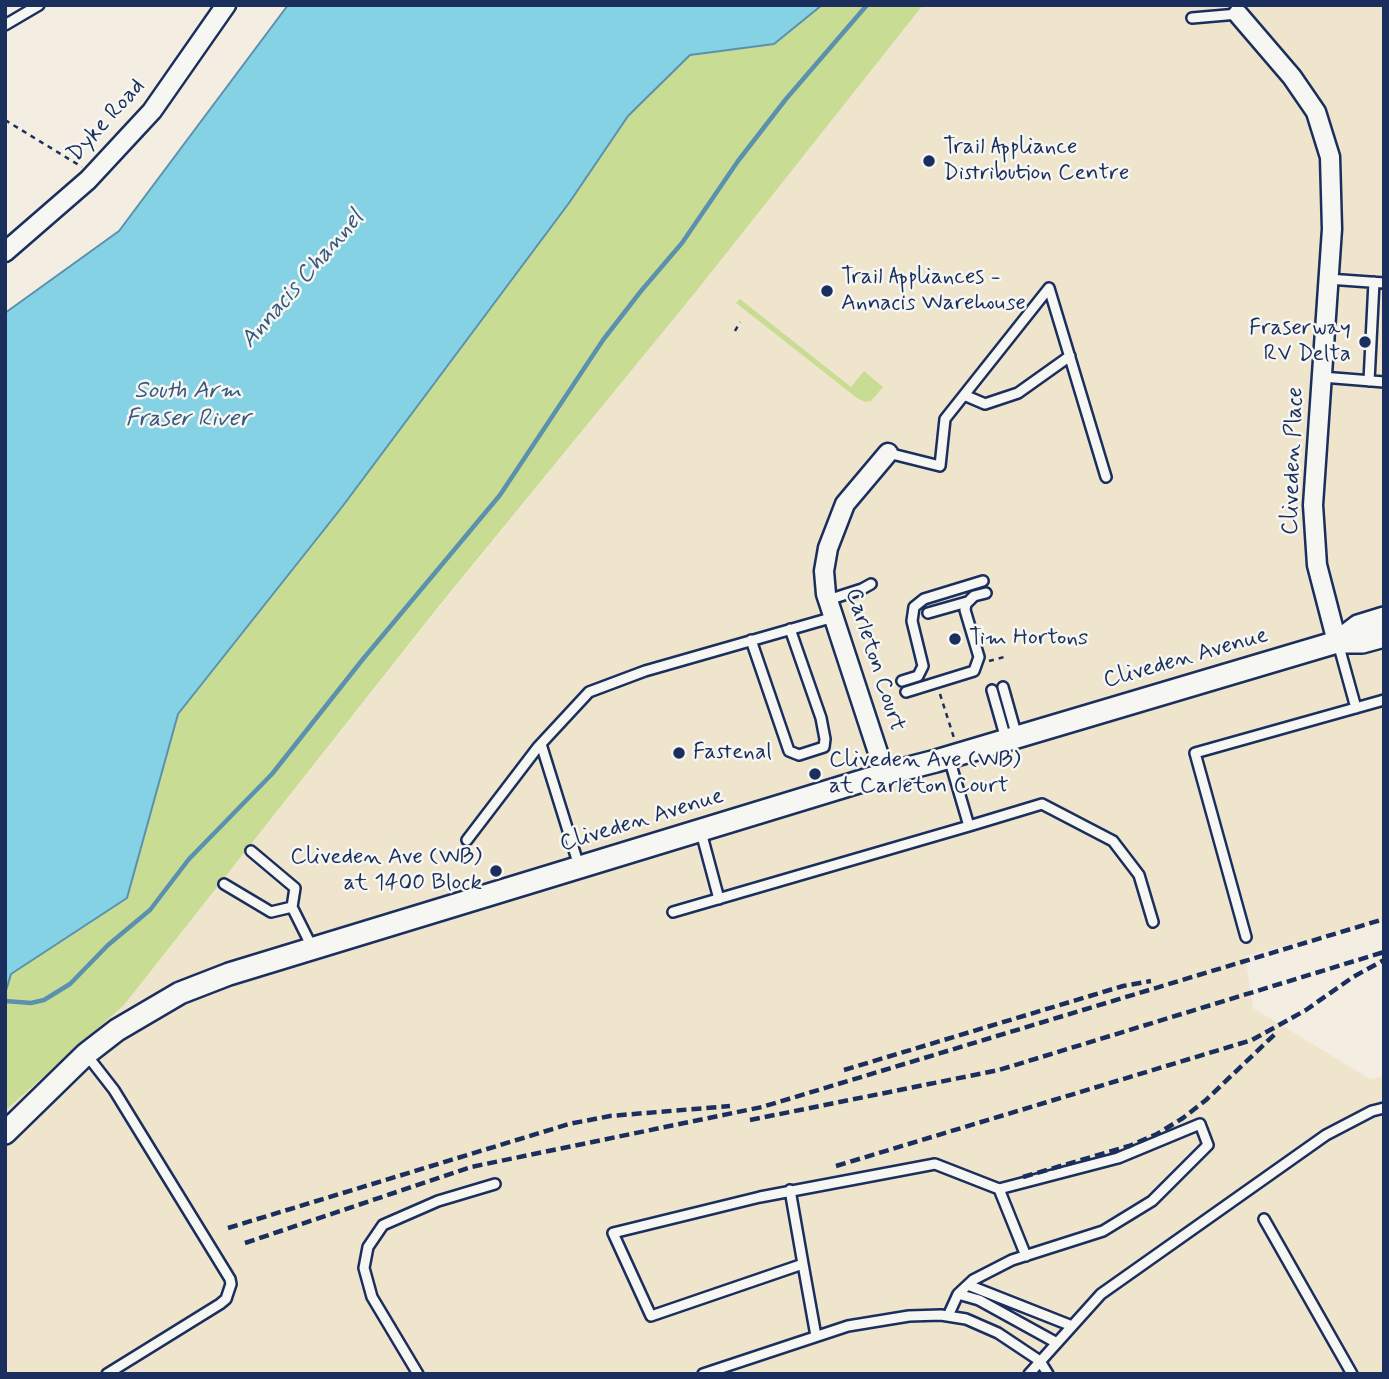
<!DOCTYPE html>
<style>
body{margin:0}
#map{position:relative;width:1389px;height:1379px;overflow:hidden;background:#f3eee1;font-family:Mynerve,sans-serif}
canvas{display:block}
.frame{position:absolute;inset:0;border:7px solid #1b2f5e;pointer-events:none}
</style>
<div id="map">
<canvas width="1389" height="1379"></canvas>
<div class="frame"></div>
</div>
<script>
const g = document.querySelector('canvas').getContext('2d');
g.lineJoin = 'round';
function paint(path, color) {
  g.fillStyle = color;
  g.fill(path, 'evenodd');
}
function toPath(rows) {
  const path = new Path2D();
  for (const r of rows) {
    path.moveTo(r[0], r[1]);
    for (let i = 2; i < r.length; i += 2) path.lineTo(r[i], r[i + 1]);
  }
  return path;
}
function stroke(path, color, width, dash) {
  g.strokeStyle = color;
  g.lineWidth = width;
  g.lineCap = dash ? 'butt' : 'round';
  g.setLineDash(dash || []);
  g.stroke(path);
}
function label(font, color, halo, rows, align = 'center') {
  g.font = font + ' Mynerve,sans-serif';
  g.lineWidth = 5;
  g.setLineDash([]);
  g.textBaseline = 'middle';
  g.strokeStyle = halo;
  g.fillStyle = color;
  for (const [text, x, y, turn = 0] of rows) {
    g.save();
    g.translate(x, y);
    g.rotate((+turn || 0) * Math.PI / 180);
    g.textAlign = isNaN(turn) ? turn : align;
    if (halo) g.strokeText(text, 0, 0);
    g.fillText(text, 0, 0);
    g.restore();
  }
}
const built = toPath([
 [923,5,1384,5,1384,921,1245,956,1253,1008,1370,1079,1384,1076,1384,1374,5,1374,5,1111,124,1005,440,606,698,289]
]);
const green = toPath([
 [693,5,923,5,698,289,439,606,124,1005,5,1111,5,837],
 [740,299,851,387,864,371,883,387,871,401,865,402,857,398,736,303]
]);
const water = toPath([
 [288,5,822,5,774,44,690,55,628,116,569,203,342,507,178,714,127,898,11,974,5,994,5,313,119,231,288,5]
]);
const stream = toPath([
 [5,1001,31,1003,44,1000,70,984,108,945,150,910,189,859,272,774,363,659,500,495,603,340,641,291,682,243,738,161,786,99,867,5]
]);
const path = toPath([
 [5,120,82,167],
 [735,331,740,322],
 [989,661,1004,657],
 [940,694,954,738]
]);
const service = toPath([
 [1192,18,1238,14,1236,5],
 [5,25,39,5],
 [1328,279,1384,283],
 [1322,377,1384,382],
 [1369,381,1374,282],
 [964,395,985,404,1018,393,1070,356],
 [888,453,940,466,945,419,1049,288,1106,477],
 [828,600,862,589,871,584],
 [928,613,967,602],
 [751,640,789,751,799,755,824,747,825,739,821,718,790,629],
 [1338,643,1356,708],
 [902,681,918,676,923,666,912,621,914,607,924,599,983,581],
 [1003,687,1017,737],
 [992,690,1006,739],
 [906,692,974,671,979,657,965,610,966,604,974,596,986,593],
 [541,744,579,866],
 [969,826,1042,804,1113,841,1139,875,1153,922],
 [701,832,719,899],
 [467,840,538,747,589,692,645,671,834,617],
 [251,851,295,888,292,907,312,947],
 [224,884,271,912,292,907],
 [673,912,969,826,949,758],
 [1246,937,1195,753,1384,700],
 [86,1054,114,1090,230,1279,231,1284,226,1299,220,1304,107,1374],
 [999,1189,1026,1256],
 [790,1190,803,1264],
 [1264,1219,1352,1374],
 [968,1285,1072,1326],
 [948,1316,958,1294,979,1300,1057,1343],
 [816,1336,803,1264,651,1316,613,1233,760,1197,935,1164,999,1189,1118,1158,1200,1124,1208,1145,1152,1201,1103,1231,1012,1260,973,1280,958,1294],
 [418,1374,372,1297,364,1268,368,1247,383,1225,438,1201,495,1184],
 [703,1374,848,1326,909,1316,941,1315,966,1319,998,1333,1040,1361,1048,1374],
 [1029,1374,1101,1294,1326,1135,1372,1111,1384,1108]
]);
const minor = toPath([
 [1238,14,1292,77,1316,112,1330,157,1332,229,1313,505,1317,565,1337,642],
 [5,252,88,180,152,111,226,5],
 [885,774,826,594,824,571,828,548,845,504,888,453]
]);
const tertiary = toPath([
 [1337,642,1358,626,1384,618],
 [5,1133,86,1054,117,1030,180,993,229,974,885,774,936,761,1337,642,1362,642,1384,636]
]);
const rail = toPath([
 [844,1070,1123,986,1151,981],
 [750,1120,999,1070,1384,952],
 [836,1166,1252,1040,1306,1010,1353,977,1384,960],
 [1023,1177,1129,1146,1157,1134,1183,1118,1206,1100,1275,1034],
 [228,1228,569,1124,610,1116,730,1106],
 [245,1243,471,1167,762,1107,1384,919]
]);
const markers = [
 [929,161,7,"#1b2f5e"],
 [827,291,7,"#1b2f5e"],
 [1365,342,7,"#1b2f5e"],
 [955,639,7,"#1b2f5e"],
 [679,753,7,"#1b2f5e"],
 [815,774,7,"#1b2f5e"],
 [496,871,7,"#1b2f5e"]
];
const streetNames = [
 ["Dyke Road",107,121,-48],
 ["Cliveden Place",1294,461,-88],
 ["Cliveden Avenue",1186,659,-16],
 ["Carleton Court",874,660,72],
 ["Cliveden Avenue",642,821,-17]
];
const poiNames = [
 ["Trail Appliance",943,148],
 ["Distribution Centre",943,174],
 ["Trail Appliances -",841,278],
 ["Annacis Warehouse",841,304],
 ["Fraserway",1351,329,"right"],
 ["RV Delta",1351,355,"right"],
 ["Tim Hortons",969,639],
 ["Fastenal",693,753],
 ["Cliveden Ave (WB)",829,761],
 ["at Carleton Court",829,787],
 ["Cliveden Ave (WB)",482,858,"right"],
 ["at 1400 Block",482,884,"right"]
];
const waterNames = [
 ["Annacis Channel",303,280,-49],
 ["South Arm",188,392],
 ["Fraser River",188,420]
];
paint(built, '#efe4cc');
paint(green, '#c8dd93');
paint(water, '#85d2e4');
stroke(water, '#5b91ae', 2);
stroke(stream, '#5b91ae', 4.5);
stroke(service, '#1b2f5e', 14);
stroke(minor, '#1b2f5e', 23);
stroke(tertiary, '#1b2f5e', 26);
stroke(path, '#1b2f5e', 2.5, [5, 5]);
stroke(service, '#f6f6f2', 9);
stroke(minor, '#f6f6f2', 18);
stroke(tertiary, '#f6f6f2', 21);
stroke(rail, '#1b2f5e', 4.5, [10, 5]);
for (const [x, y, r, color] of markers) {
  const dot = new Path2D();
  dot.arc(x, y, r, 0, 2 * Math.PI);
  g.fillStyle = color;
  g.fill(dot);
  stroke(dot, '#f6f6f2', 2.5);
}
label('23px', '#1b2f5e', '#f6f6f2', streetNames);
label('23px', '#1b2f5e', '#f6f6f2', poiNames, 'left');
label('italic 24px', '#365880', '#f6f6f2', waterNames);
</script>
